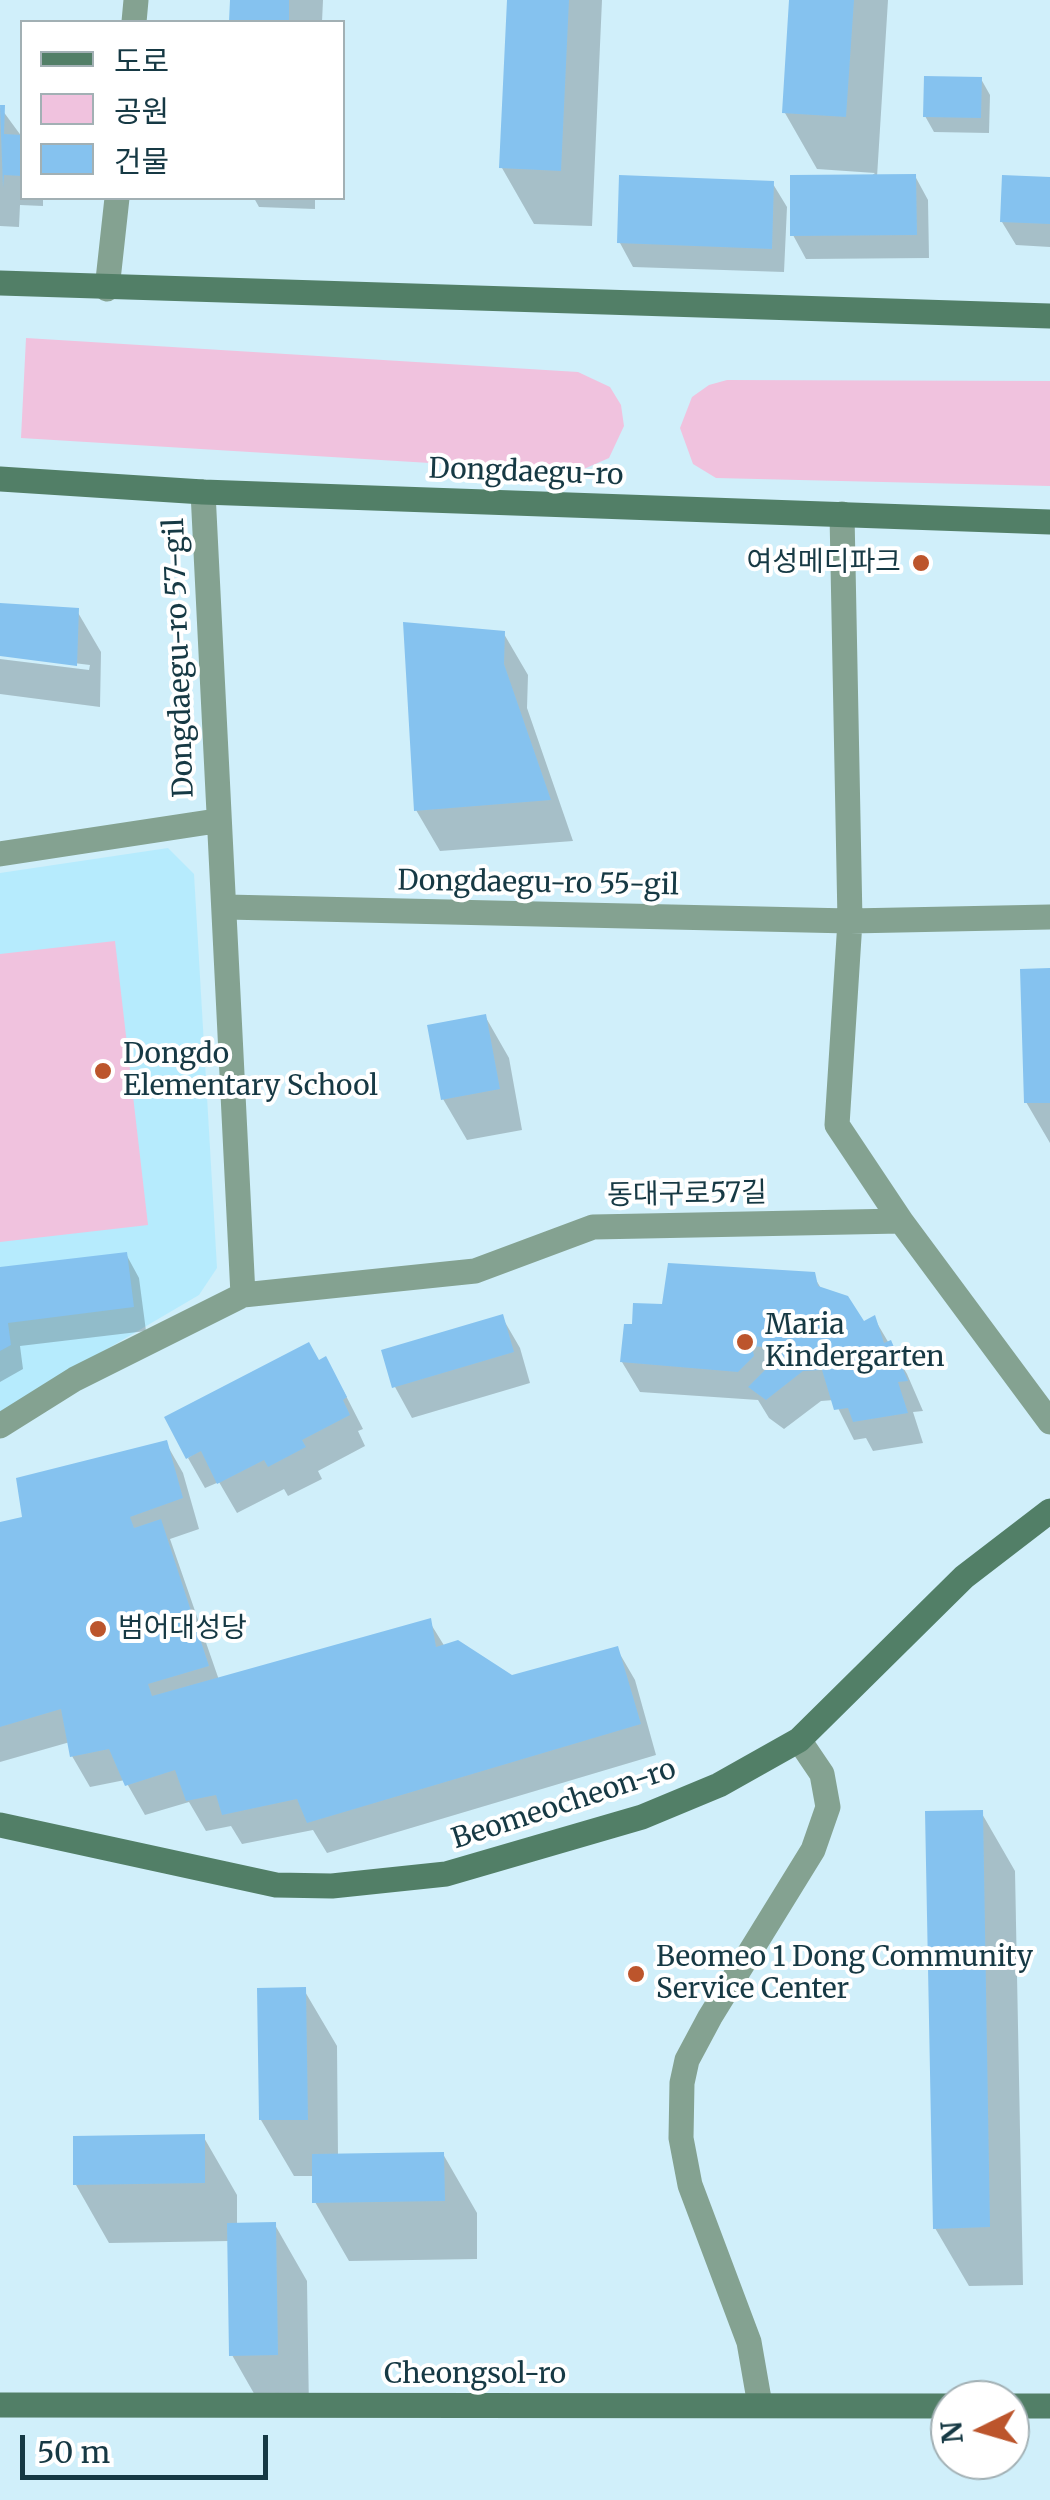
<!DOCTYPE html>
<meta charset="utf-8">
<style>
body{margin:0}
#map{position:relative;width:1050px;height:2500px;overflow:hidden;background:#d0effa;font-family:Merriweather,"Noto Sans KR",serif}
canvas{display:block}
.legend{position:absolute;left:20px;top:20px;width:325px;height:180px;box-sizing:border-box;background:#fff;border:2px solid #a2b0b4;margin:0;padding:12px 18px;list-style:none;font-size:30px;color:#163944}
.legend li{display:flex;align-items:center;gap:20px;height:50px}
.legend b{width:50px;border:2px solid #a2b0b4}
.north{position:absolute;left:930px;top:2380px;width:100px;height:100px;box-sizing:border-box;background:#fff;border:2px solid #a2b0b4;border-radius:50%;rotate:265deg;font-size:28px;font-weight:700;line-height:40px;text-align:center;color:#163944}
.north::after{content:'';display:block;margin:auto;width:35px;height:45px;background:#bc552c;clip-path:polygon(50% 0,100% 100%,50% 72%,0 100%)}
.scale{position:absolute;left:20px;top:2435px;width:248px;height:45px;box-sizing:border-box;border:5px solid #163944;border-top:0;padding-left:12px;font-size:30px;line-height:35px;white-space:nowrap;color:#163944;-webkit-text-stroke:8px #fff;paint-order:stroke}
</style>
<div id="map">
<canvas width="1050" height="2500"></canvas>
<ul class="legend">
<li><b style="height:12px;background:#527f67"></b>도로</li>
<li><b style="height:28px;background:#f0c2de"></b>공원</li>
<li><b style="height:28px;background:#85c2ef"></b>건물</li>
</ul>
<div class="north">N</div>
<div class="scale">50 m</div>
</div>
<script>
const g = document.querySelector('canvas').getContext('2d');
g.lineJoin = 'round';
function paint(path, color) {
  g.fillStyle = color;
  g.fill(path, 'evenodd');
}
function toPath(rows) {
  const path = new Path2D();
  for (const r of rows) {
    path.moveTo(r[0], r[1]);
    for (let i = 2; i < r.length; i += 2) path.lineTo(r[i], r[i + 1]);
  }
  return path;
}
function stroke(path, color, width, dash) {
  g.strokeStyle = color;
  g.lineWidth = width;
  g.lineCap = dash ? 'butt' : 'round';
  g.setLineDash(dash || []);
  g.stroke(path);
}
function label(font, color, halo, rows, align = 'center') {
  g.font = font + ' Merriweather,"Noto Sans KR",serif';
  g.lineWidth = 8;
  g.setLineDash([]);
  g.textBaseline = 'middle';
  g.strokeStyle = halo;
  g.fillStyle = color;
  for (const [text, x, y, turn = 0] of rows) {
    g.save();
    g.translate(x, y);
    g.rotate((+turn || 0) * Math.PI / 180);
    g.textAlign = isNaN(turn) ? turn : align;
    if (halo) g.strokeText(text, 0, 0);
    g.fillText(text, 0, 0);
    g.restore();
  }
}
const built = toPath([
 [168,848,194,874,217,1268,199,1295,0,1412,0,873]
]);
const green = toPath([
 [26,338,578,372,610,387,621,405,624,426,609,458,577,472,21,438],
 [727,380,1050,381,1050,486,716,478,693,464,680,428,692,397,709,385],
 [115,941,148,1225,0,1242,0,954]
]);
const shadow = toPath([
 [232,0,323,0,322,22,231,22],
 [509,0,602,0,592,226,534,224,502,168],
 [792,0,888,0,877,177,915,176,928,200,929,258,806,259,793,235,875,173,817,169,785,113],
 [981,79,990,95,989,133,934,132,925,116],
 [0,107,22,137,22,198,43,198,43,206,20,205,19,227,0,226],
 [1050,179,1050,247,1016,245,1002,222],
 [773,184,787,207,784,272,633,267,620,243],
 [254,198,315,198,315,209,259,207],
 [0,606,77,611,101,652,100,707,0,694,0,659,89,670,90,665,0,654],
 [504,634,528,675,527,708,573,841,440,851,416,810],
 [1050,971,1050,1143,1026,1102],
 [485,1016,509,1058,522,1130,467,1140,443,1099],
 [126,1254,139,1278,146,1331,20,1346,23,1369,0,1382,0,1270],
 [813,1275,822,1290,864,1323,874,1318,907,1374,923,1411,913,1412,923,1443,873,1451,866,1438,854,1440,834,1400,821,1401,784,1429,769,1418,758,1400,640,1392,622,1362,635,1327,664,1307],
 [502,1317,520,1348,530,1383,412,1418,395,1387,384,1352],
 [319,1363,343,1390,363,1429,358,1431,365,1446,318,1471,322,1479,288,1496,284,1489,237,1513,219,1482,205,1488,188,1458],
 [166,1443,183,1473,199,1529,170,1539,219,1680,429,1621,445,1647,512,1677,617,1649,635,1680,656,1755,327,1853,313,1830,242,1844,231,1826,206,1831,189,1802,145,1815,125,1780,90,1787,72,1756,70,1742,0,1762,0,1524,25,1519],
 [981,1812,1015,1871,1023,2285,969,2286,935,2228],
 [304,1990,337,2046,338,2156,443,2154,477,2213,477,2259,349,2261,315,2202,315,2176,294,2176,261,2120],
 [203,2136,237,2195,237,2225,275,2225,307,2281,309,2411,264,2411,232,2355,230,2241,109,2243,76,2185]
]);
const building = toPath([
 [230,0,289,0,289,22,229,22],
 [507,0,569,0,561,171,499,168],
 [789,0,854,0,846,117,782,113],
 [924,76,982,77,981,118,923,117],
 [0,105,5,105,4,134,22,135,22,176,4,175,3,188],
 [916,174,917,235,790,236,790,175],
 [619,175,774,181,772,249,617,243],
 [1002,175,1050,177,1050,224,1000,222],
 [0,603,79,608,77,666,0,656],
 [403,622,505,631,504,664,551,800,414,811],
 [1050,968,1050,1103,1024,1103,1020,969],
 [486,1014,500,1089,441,1100,427,1025],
 [127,1252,134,1307,8,1323,11,1345,0,1351,0,1267],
 [668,1263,815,1272,818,1286,848,1296,864,1321,875,1315,884,1343,891,1340,908,1381,898,1382,908,1413,853,1422,848,1408,834,1410,822,1370,803,1371,766,1400,748,1387,786,1349,752,1346,754,1356,738,1372,620,1362,624,1324,632,1324,633,1303,662,1304],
 [503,1314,514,1352,392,1388,381,1350],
 [309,1342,319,1360,326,1356,347,1397,343,1400,350,1415,302,1440,306,1447,268,1467,264,1460,217,1484,201,1451,186,1459,164,1417],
 [167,1440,183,1498,130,1517,134,1528,161,1519,209,1666,148,1684,152,1696,431,1618,436,1647,458,1640,512,1675,618,1646,641,1724,307,1823,297,1799,222,1815,216,1795,186,1801,175,1770,125,1786,109,1749,70,1757,61,1709,0,1727,0,1522,22,1517,16,1478],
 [983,1810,990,2227,933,2229,925,1811],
 [306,1987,308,2120,259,2120,257,1988],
 [205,2134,205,2183,73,2185,73,2136],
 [444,2152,445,2201,312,2203,312,2154],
 [276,2222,278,2355,229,2356,227,2223]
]);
const street = toPath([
 [134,22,136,0],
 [107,289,117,198],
 [842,514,850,921,837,1125,901,1221,1050,1422],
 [0,854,216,821],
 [226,907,850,921,1050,917],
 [243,1295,475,1271,593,1227,901,1221],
 [0,1426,75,1379,243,1295,203,492],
 [760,2405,749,2342,690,2185,681,2138,682,2083,687,2060,710,2017,813,1850,828,1807,822,1774,799,1740]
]);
const secondary = toPath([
 [0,283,1050,316],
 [0,479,203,492,1050,522],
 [0,1825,276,1885,332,1886,446,1874,642,1817,719,1785,799,1740,964,1577,1050,1511],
 [0,2405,950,2406],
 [1010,2406,1050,2406]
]);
const markers = [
 [921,563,10,"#bc552c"],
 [103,1071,10,"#bc552c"],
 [745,1342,10,"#bc552c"],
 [98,1629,10,"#bc552c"],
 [636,1974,10,"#bc552c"]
];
const streetNames = [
 ["Dongdaegu-ro",526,473,2],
 ["Dongdaegu-ro 57-gil",180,658,-92],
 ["Dongdaegu-ro 55-gil",538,884,1],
 ["동대구로57길",687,1195,-1],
 ["Beomeocheon-ro",564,1805,-18],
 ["Cheongsol-ro",475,2375]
];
const poiNames = [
 ["여성메디파크",901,563,"right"],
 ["Dongdo",123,1055],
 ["Elementary School",123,1087],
 ["Maria",765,1326],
 ["Kindergarten",765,1358],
 ["범어대성당",118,1629],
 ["Beomeo 1 Dong Community",656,1958],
 ["Service Center",656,1990]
];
paint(built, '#b6ebfd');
paint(green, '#f0c2de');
paint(shadow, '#0003');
paint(building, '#85c2ef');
stroke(street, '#84a291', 25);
stroke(secondary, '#527f67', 25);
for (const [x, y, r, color] of markers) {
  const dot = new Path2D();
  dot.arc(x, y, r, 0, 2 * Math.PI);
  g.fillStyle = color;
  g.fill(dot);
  stroke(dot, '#fff', 4);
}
label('28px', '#163944', '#fff', streetNames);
label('28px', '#163944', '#fff', poiNames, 'left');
</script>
